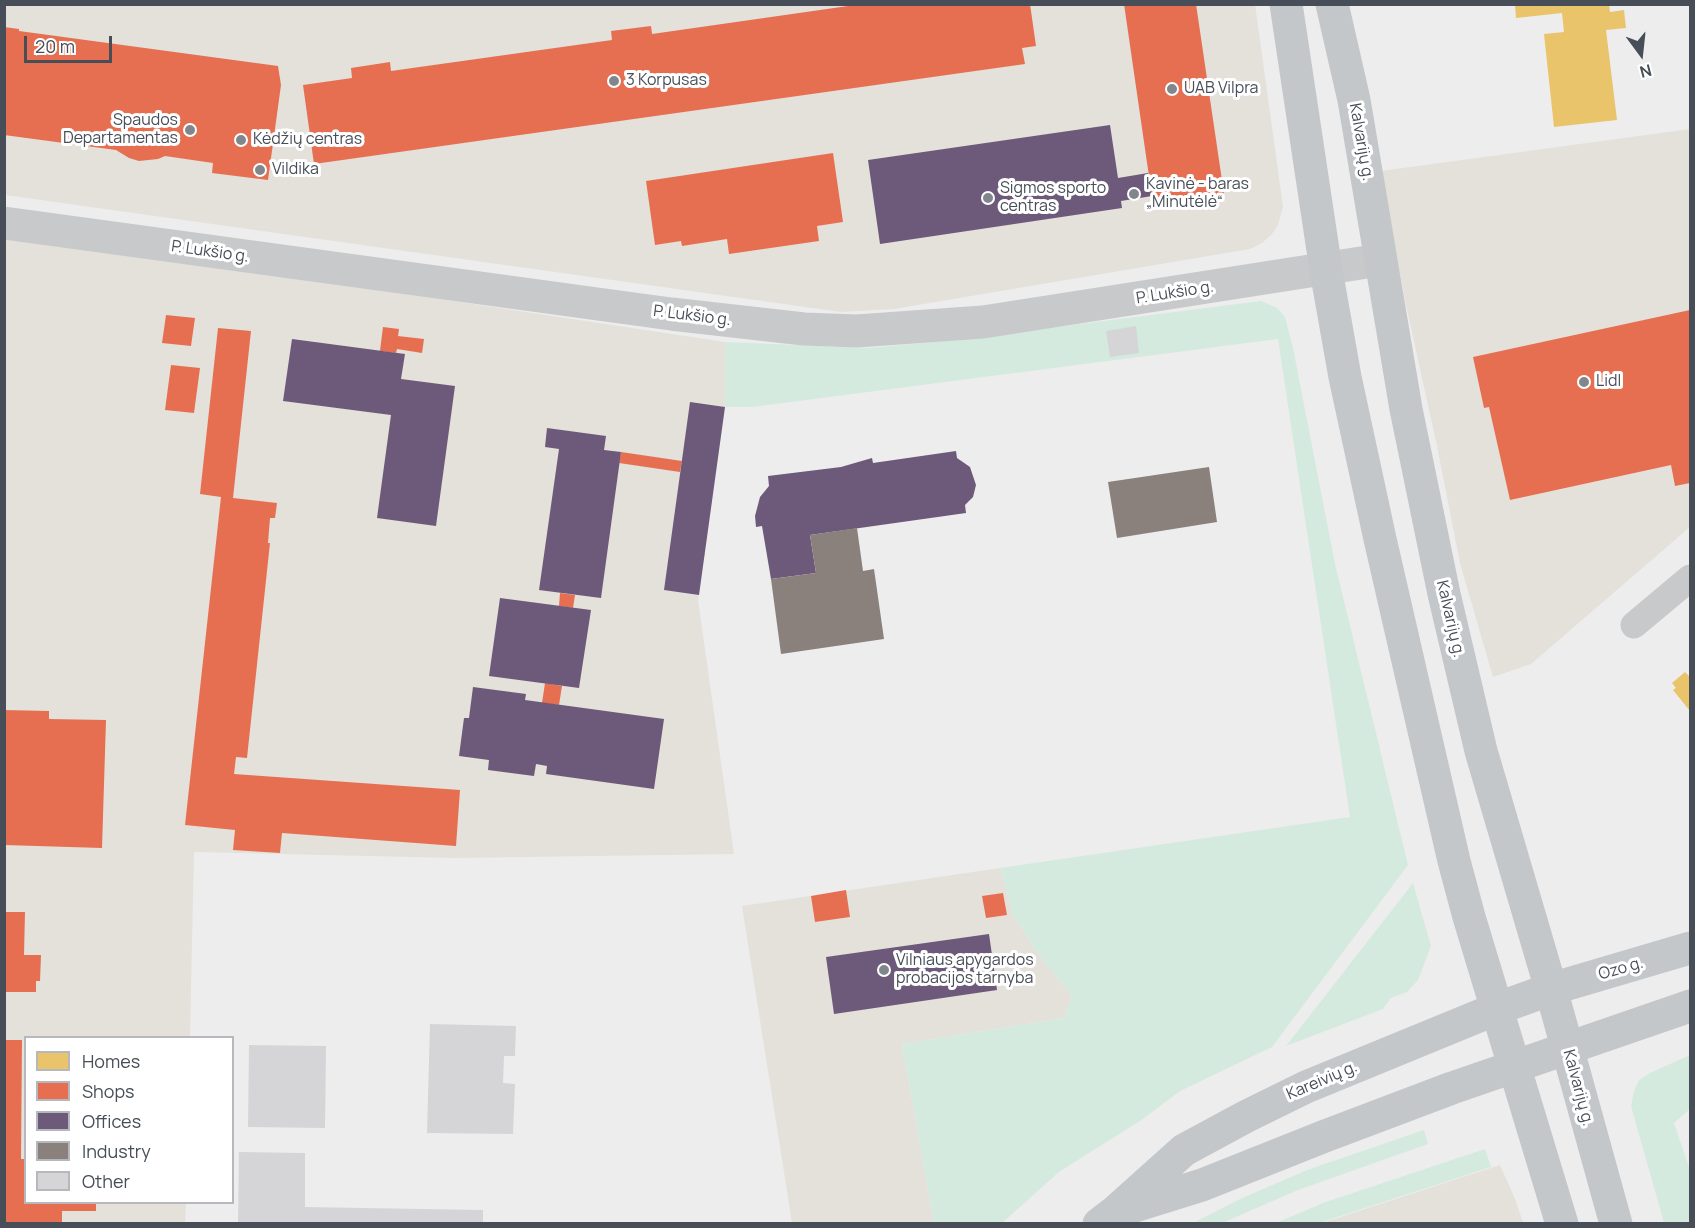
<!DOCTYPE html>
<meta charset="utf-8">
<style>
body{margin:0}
#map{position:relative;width:1695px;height:1228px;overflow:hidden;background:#eeeded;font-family:Manrope,sans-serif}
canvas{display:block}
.frame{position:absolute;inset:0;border:6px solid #474e57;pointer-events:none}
.legend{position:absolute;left:24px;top:1036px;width:210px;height:168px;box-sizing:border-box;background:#fff;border:2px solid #b5b8bc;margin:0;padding:8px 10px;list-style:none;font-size:18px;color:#474e57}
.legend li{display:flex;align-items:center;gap:12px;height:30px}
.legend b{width:30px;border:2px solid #b5b8bc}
.north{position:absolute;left:1611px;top:24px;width:60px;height:60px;-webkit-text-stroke:4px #fff;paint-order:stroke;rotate:165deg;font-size:16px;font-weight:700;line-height:24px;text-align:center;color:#474e57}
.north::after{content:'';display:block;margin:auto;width:21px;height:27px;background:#474e57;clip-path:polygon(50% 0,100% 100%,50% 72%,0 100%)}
.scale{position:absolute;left:24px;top:36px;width:88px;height:27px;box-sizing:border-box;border:3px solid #474e57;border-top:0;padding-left:8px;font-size:18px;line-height:21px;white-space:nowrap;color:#474e57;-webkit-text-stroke:4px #fff;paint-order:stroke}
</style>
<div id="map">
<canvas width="1695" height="1228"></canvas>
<div class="frame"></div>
<ul class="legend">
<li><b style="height:16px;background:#e9c46a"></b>Homes</li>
<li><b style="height:16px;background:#e76f51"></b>Shops</li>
<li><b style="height:16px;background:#6d597a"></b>Offices</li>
<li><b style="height:16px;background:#8a817c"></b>Industry</li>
<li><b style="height:16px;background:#d5d5d7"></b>Other</li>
</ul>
<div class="north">N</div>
<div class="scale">20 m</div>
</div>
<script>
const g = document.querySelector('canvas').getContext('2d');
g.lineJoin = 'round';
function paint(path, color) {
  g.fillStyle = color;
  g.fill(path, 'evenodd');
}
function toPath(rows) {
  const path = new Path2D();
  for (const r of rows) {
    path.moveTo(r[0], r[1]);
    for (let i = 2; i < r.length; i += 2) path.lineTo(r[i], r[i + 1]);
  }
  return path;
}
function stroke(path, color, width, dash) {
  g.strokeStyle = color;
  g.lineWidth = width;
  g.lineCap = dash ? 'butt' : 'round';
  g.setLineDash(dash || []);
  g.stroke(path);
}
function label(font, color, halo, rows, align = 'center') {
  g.font = font + ' Manrope,sans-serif';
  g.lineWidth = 6;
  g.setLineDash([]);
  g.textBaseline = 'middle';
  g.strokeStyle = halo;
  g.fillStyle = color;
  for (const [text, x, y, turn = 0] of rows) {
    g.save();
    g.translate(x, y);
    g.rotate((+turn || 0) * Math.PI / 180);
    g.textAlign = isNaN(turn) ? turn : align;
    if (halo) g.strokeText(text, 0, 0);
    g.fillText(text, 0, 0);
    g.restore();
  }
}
const commercial = toPath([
 [1255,4,1283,207,1278,225,1272,234,1262,243,1250,249,894,309,841,312,5,195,5,5],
 [1690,129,1690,527,1531,664,1493,677,1460,563,1437,446,1406,305,1381,171],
 [5,238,307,279,725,342,725,407,698,600,734,854,455,858,194,852,190,1037,26,1038,26,1202,186,1203,185,1223,5,1224],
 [1000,868,1014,916,1037,952,1072,997,1064,1018,902,1044,934,1223,792,1223,742,906],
 [1500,1165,1516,1201,1523,1223,1319,1224]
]);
const green = toPath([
 [1261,301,1277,308,1285,317,1293,348,1335,564,1408,865,1272,1047,1180,1091,1143,1119,1059,1172,1002,1223,934,1223,902,1044,1064,1018,1072,997,1037,952,1014,916,1000,868,1350,817,1278,339,752,407,725,407,725,342,868,348,954,340],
 [1413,883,1431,946,1418,980,1407,992,1391,998,1383,1009,1286,1046],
 [1690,1055,1690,1109,1674,1123,1690,1170,1690,1223,1664,1223,1631,1106,1634,1091,1639,1080,1650,1073],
 [1424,1130,1428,1144,1298,1190,1222,1223,1193,1223,1240,1199,1307,1170],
 [1485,1149,1491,1167,1319,1223,1276,1223,1323,1203]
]);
const homes = toPath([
 [1515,4,1609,4,1610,12,1624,10,1626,28,1606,30,1617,120,1554,127,1544,34,1564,32,1562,13,1516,18],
 [1685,672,1689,676,1690,675,1690,711,1673,690,1676,688,1672,683]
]);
const shops = toPath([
 [862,4,1030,4,1036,46,1022,48,1025,64,314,164,303,85,352,78,351,68,390,62,391,71,612,40,611,31,651,26,652,34],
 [1124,4,1196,4,1224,194,1153,204],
 [4,27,19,29,19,31,278,66,281,85,268,180,212,173,213,163,165,156,158,159,139,161,129,158,116,150,4,135],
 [833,153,843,222,817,226,819,241,729,254,727,239,682,246,681,241,655,245,646,181],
 [1690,310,1690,483,1675,486,1671,465,1510,500,1489,407,1484,408,1473,357],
 [166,315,195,318,191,346,162,343],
 [383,327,399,329,398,336,424,339,422,353,397,349,396,353,380,351],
 [218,328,251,331,233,498,277,503,275,518,270,518,268,543,270,543,247,758,236,757,234,774,460,790,456,846,282,833,280,853,233,850,235,830,185,825,221,497,200,494],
 [171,365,200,368,194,413,165,410],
 [621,452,682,461,680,472,619,463],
 [560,593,575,595,573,608,559,606],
 [545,683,562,686,559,705,542,703],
 [4,710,49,711,49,719,106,720,102,848,4,845],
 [846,890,850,917,815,922,811,896],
 [1003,893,1007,915,986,918,982,896],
 [4,912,25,912,24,955,41,955,40,981,36,981,36,992,4,992],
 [4,1040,22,1040,21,1159,26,1159,26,1202,96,1202,96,1211,62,1211,62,1224,4,1224]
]);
const offices = toPath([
 [1110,125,1118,178,1148,173,1152,196,1121,201,1122,208,880,244,868,160],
 [292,339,405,354,401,379,455,386,436,526,377,518,391,415,283,401],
 [690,402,725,407,699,595,664,590],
 [547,428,606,436,604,450,621,452,601,598,539,590,559,449,545,447],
 [956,451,957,458,970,467,976,485,973,497,965,505,966,513,810,535,816,573,771,579,762,526,756,527,755,516,760,497,769,486,768,476,841,467,872,458,873,463],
 [500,598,591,610,579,688,489,676],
 [473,687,526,694,525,700,664,719,654,789,546,774,547,766,536,764,534,776,488,770,489,760,459,756,464,718,469,718],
 [989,934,997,990,834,1014,826,957]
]);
const industry = toPath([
 [1209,467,1217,522,1117,538,1108,482],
 [857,528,863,571,874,569,884,639,781,654,771,579,816,573,810,535]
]);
const building = toPath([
 [1136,326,1139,353,1110,357,1106,331],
 [430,1024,516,1026,515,1056,504,1056,503,1083,515,1084,513,1134,427,1133],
 [249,1045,326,1046,325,1128,248,1127],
 [239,1152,305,1153,305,1207,483,1210,483,1224,238,1224]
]);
const minor = toPath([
 [1634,625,1690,578]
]);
const tertiary = toPath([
 [4,223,671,314,804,329,857,331,983,322,1380,260]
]);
const primary = toPath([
 [1286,4,1326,270,1345,377,1380,539,1454,861,1469,917,1562,1224],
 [1332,4,1354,100,1406,409,1444,594,1481,751,1551,989,1616,1224],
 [1125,1209,1202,1185,1325,1136,1452,1088,1690,1006],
 [1099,1224,1116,1211,1184,1150,1247,1116,1306,1087,1496,1009,1551,989,1690,948]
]);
const markers = [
 [614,81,6,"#81868c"],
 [1172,89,6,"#81868c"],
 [190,130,6,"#81868c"],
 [241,140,6,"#81868c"],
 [260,170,6,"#81868c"],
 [1134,194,6,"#81868c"],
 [988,198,6,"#81868c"],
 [1584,382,6,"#81868c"],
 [884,970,6,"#81868c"]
];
const poiNames = [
 ["3 Korpusas",626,81],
 ["UAB Vilpra",1184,89],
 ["Spaudos",178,121,"right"],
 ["Departamentas",178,139,"right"],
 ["Kėdžių centras",253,140],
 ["Vildika",272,170],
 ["Kavinė - baras",1146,185],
 ["„Minutėlė“",1146,203],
 ["Sigmos sporto",1000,189],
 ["centras",1000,207],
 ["Lidl",1596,382],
 ["Vilniaus apygardos",896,961],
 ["probacijos tarnyba",896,979]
];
const streetNames = [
 ["Kalvarijų g.",1361,142,80],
 ["P. Lukšio g.",210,252,8],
 ["P. Lukšio g.",1175,293,-9],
 ["P. Lukšio g.",692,316,7],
 ["Kalvarijų g.",1450,619,77],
 ["Ozo g.",1621,969,-16],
 ["Kareivių g.",1322,1081,-23],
 ["Kalvarijų g.",1578,1088,75]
];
paint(commercial, '#e3e1da');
paint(green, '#d4eade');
paint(homes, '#e9c46a');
paint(shops, '#e76f51');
paint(offices, '#6d597a');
paint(industry, '#8a817c');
paint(building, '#d5d5d7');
stroke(minor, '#c8c9cb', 27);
stroke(tertiary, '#c8c9cb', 33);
stroke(primary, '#c4c7c9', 33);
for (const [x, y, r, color] of markers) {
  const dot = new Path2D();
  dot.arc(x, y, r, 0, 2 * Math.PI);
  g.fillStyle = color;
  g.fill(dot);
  stroke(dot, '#fff', 2);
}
label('16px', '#474e57', '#fff', poiNames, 'left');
label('16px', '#474e57', '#fff', streetNames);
</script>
